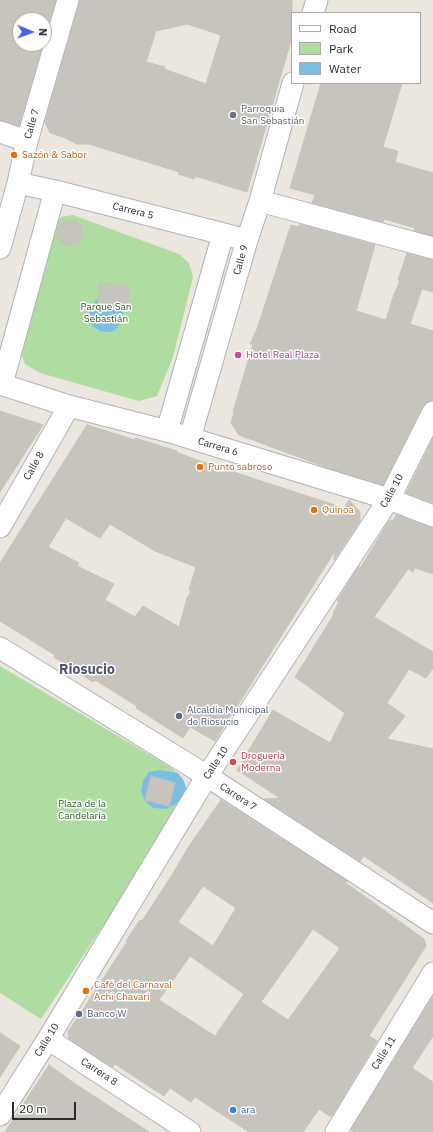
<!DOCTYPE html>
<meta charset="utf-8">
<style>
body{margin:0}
#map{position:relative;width:433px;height:1132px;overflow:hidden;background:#ebe7de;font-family:"IBM Plex Sans",sans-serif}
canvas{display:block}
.legend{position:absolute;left:291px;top:12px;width:130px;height:72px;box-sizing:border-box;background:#fff;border:1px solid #aaa;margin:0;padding:5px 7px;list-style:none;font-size:12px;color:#2b2b2b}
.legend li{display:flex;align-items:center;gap:8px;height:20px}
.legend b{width:20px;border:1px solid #aaa}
.north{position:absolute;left:12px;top:12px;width:40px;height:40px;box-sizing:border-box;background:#fff;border:1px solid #aaa;border-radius:50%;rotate:91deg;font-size:11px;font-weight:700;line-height:16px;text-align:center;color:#2b2b2b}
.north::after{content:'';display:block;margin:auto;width:14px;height:18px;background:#4e5de9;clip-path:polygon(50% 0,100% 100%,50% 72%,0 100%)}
.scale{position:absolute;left:12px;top:1102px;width:64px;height:18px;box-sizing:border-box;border:2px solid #2b2b2b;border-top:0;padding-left:5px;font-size:12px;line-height:14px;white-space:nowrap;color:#2b2b2b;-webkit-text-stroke:3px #fff;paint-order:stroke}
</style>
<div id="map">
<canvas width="433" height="1132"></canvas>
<ul class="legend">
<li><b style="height:5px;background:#fff"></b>Road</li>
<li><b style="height:11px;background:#afdca0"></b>Park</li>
<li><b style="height:11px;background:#7bbee3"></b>Water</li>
</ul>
<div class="north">N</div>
<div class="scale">20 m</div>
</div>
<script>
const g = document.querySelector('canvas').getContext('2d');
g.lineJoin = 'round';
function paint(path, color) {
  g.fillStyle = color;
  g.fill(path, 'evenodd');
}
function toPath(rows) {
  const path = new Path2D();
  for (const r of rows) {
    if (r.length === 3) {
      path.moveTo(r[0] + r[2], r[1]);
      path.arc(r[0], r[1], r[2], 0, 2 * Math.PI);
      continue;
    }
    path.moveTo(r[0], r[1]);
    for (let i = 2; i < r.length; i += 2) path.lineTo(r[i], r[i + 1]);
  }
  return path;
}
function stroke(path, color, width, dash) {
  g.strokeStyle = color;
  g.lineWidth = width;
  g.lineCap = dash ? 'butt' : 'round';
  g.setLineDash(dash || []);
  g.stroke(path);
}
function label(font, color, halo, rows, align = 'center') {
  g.font = font + ' "IBM Plex Sans",sans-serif';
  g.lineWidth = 3;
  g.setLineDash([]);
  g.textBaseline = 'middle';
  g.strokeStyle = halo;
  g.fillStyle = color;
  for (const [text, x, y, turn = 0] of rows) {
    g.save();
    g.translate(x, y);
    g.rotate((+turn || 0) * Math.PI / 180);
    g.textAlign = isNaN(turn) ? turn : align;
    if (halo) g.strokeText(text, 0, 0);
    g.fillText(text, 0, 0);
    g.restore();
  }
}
const green = toPath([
 [73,215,179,254,189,263,193,277,173,357,157,396,139,401,40,373,25,364,19,348,55,224,61,217],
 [0,666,172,768,184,781,186,789,176,816,41,1019,0,993]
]);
const water = toPath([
 [99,298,123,306,123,315,121,323,114,331,107,332,100,331,92,326,89,319,90,311,93,303],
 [159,770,178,773,184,781,186,789,184,798,176,804,166,809,153,808,145,801,141,791,143,781,149,772]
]);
const building = toPath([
 [0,0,56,0,44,40,44,20,20,20,20,44,43,44,19,126,0,120,0,0],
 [80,0,292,0,292,37,247,192,195,176,194,179,178,174,179,172,89,144,77,144,63,137,50,133,45,122,80,0],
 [187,24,221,35,206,84,164,69,165,67,146,62,156,31,187,24],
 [321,83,402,83,383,147,398,151,395,162,433,173,433,236,414,231,415,228,384,219,383,222,312,203,315,195,290,188,321,83],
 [70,233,13],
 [300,224,375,245,356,311,386,320,393,297,400,281,398,280,407,253,433,260,433,292,422,289,410,324,433,331,433,400,427,402,422,407,383,485,334,470,239,435,231,423,234,413,233,412,253,344,250,344,257,329,291,225,299,227,300,224],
 [99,283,129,285,127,310,98,308,99,283],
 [0,411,43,425,0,492,0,411],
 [87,425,135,440,135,438,177,451,176,452,197,460,344,508,349,500,360,512,360,521,334,560,335,551,215,741,190,727,183,738,136,708,137,706,95,680,93,682,54,657,55,655,0,621,0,563,87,425],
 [66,518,100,538,110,524,155,551,196,567,189,590,191,591,187,598,179,627,143,606,135,617,105,600,114,584,77,566,79,563,48,547,66,518],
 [433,439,433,503,406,493,433,439],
 [396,515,433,528,433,574,415,568,413,572,408,569,374,617,433,652,433,668,426,678,409,669,387,703,405,716,387,739,433,749,433,903,364,856,360,861,264,799,280,798,237,770,273,710,330,743,345,713,295,677,333,616,334,611,339,602,337,601,359,566,359,570,389,521,394,520,396,515],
 [151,776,175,783,169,806,145,800,151,776],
 [221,800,347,881,346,883,424,939,426,946,369,1036,377,1041,331,1117,319,1109,303,1132,249,1132,195,1097,191,1102,170,1088,164,1096,115,1064,113,1067,69,1039,68,1032,118,956,127,942,126,941,140,920,142,921,172,875,189,846,221,800],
 [203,886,236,908,213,946,178,922,203,886],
 [313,929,340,948,288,1020,261,1002,313,929],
 [190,956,244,994,215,1036,159,1000,190,956],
 [433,996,433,1036,412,1068,433,1082,433,1132,354,1132,351,1130,433,996],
 [0,1033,20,1046,0,1077,0,1033],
 [49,1065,74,1083,149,1132,5,1132,49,1065]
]);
const minor = toPath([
 [313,13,317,0],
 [0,132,27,141],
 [18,183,55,191,247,240],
 [260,201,433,248],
 [0,248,18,183,27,141,68,0],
 [0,384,69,406,167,431,389,499,433,516],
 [2,384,55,191],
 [167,431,223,234],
 [190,438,247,240,260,201,293,83],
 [0,527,69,406],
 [0,648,207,776,433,923],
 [48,1039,190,1132],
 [0,1115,48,1039,207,776,389,499,433,412],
 [336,1132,433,973]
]);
const markers = [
 [233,115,4,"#6b7280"],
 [14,155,4,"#e8710a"],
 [238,355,4,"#d1479c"],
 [200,467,4,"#e8710a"],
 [314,510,4,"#e8710a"],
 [179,716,4,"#5c6f8a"],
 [233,762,4,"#e0444e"],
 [86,991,4,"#e8710a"],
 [79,1014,4,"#5c6f8a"],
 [233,1110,4,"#3f7fe0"]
];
const worshipNames = [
 ["Parroquia",241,109],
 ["San Sebastián",241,121]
];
const streetNames = [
 ["Calle 7",32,124,-74],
 ["Carrera 5",133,211,14],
 ["Calle 9",241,260,-74],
 ["Carrera 6",218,447,17],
 ["Calle 8",34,466,-60],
 ["Calle 10",392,491,-61],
 ["Calle 10",216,763,-57],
 ["Carrera 7",238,797,33],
 ["Calle 10",47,1040,-58],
 ["Calle 11",384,1053,-58],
 ["Carrera 8",99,1072,33]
];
const foodNames = [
 ["Sazón & Sabor",22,155],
 ["Punto sabroso",208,467],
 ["Quinoa",322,510],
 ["Café del Carnaval",94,985],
 ["Achi Chavari",94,997]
];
const parkNames = [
 ["Parque San",106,307],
 ["Sebastián",106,319],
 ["Plaza de la",82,804],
 ["Candelaria",82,816]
];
const hotelNames = [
 ["Hotel Real Plaza",246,355]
];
const serviceNames = [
 ["Alcaldía Municipal",187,710],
 ["de Riosucio",187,722],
 ["Banco W",87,1014]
];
const healthNames = [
 ["Droguería",241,756],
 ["Moderna",241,768]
];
const shopNames = [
 ["ara",241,1110]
];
const districtNames = [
 ["Riosucio",87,670]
];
paint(green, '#afdca0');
paint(water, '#7bbee3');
paint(building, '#c7c3bd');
stroke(building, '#c6c3b8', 1);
stroke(minor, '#b1b3bd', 23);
stroke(minor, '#fff', 21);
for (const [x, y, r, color] of markers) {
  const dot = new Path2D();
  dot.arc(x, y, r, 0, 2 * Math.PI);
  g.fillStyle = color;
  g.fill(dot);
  stroke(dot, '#fff', 1.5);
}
label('10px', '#5b616d', '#fff', worshipNames, 'left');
label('10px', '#2b2b2b', '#fff', streetNames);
label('10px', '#c56008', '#fff', foodNames, 'left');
label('10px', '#296121', '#fff', parkNames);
label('10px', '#b23c85', '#fff', hotelNames, 'left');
label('10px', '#4e5e75', '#fff', serviceNames, 'left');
label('10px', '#be3a42', '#fff', healthNames, 'left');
label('10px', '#366cbe', '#fff', shopNames, 'left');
label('bold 14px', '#4f5377', '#fff', districtNames);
</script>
